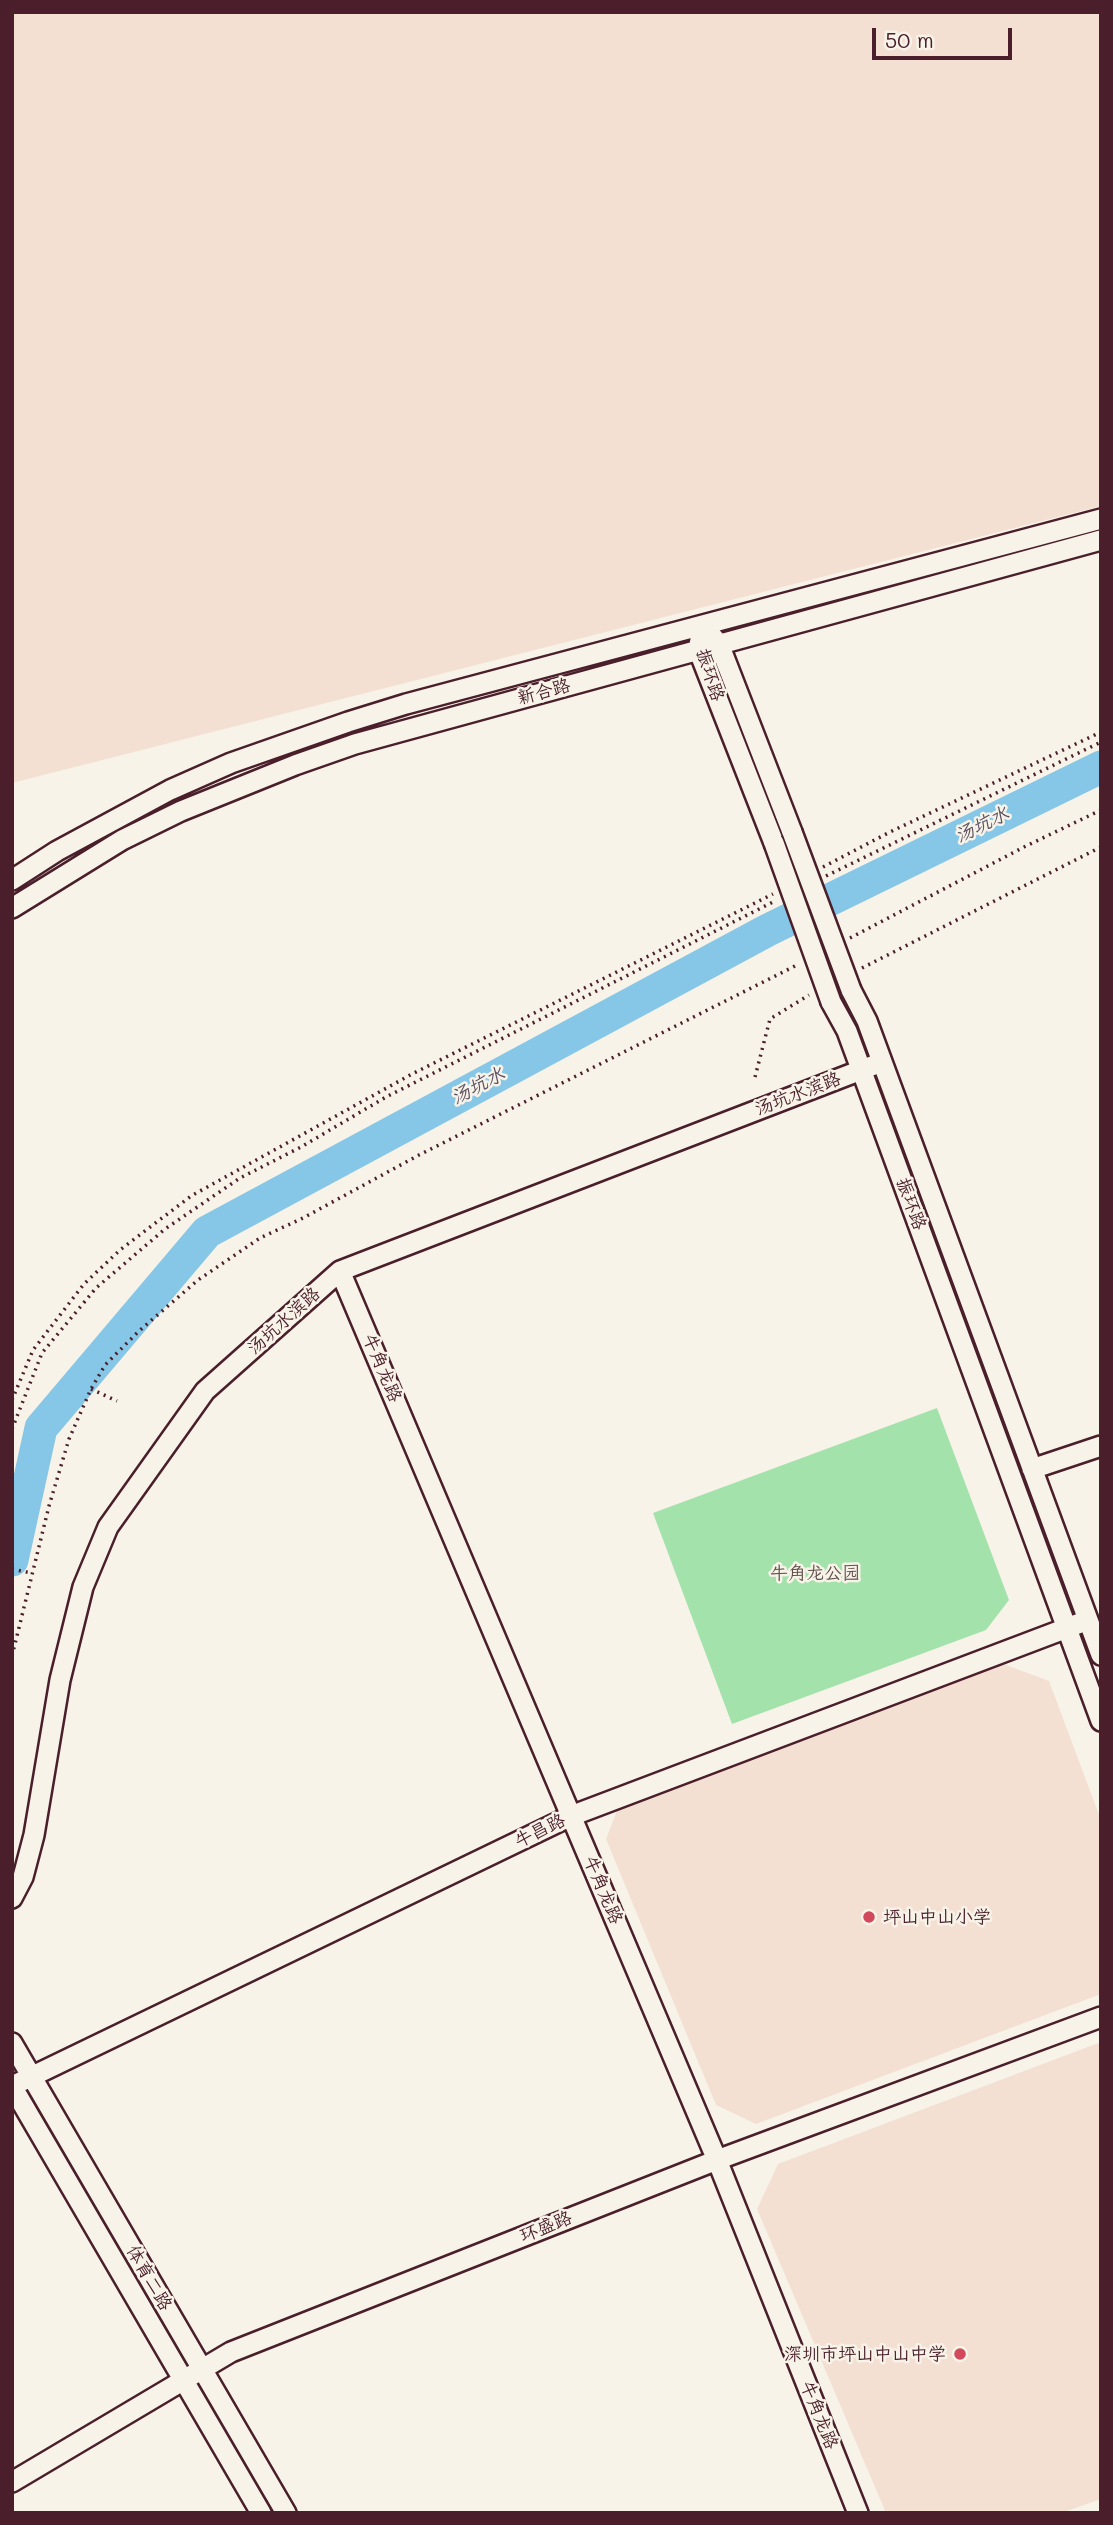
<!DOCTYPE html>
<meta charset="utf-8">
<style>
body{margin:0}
#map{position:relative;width:1113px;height:2525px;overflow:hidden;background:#f7f3e8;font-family:Mali,sans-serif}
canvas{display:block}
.frame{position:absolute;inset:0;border:14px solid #4a1f2b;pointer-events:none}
.scale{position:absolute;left:872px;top:28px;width:140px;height:32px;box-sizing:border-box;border:4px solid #4a1f2b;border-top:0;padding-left:9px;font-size:21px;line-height:24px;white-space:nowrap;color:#4a1f2b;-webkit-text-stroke:5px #f7f3e8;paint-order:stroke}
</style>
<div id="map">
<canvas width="1113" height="2525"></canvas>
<div class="frame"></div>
<div class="scale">50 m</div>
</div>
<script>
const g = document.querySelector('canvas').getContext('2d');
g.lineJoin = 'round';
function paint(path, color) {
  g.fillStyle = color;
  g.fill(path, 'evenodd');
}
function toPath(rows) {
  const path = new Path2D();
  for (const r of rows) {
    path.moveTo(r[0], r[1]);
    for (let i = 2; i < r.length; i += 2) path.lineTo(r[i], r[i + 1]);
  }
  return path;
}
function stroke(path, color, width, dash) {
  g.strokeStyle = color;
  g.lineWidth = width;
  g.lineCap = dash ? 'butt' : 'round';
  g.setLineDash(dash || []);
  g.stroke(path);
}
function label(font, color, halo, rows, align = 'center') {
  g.font = font + ' Mali,"LXGW WenKai TC",sans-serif';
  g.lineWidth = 5;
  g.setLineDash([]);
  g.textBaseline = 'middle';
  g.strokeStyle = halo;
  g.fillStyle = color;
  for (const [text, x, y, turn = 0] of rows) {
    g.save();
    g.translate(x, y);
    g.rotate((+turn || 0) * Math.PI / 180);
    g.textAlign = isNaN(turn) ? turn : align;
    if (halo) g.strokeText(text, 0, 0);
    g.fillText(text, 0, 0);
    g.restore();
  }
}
const built = toPath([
 [12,12,1101,12,1101,506,12,783],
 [998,1662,1049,1681,1101,1820,1101,1994,756,2124,716,2105,606,1839,620,1803],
 [1101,2042,1101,2499,1061,2513,886,2513,757,2209,778,2164]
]);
const green = toPath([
 [937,1408,1009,1600,986,1630,732,1724,653,1513]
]);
const river = toPath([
 [12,1560,41,1428,207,1232,768,930,1101,767]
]);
const path = toPath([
 [823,867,890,832,1101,732],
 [826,876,1101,742],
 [850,938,1024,847,1101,810],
 [862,968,1101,847],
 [755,1077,770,1019,809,995],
 [91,1389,117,1401],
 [12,1400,33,1350,84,1284,120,1250,191,1196,412,1074,773,894],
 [12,1429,42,1353,96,1288,165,1229,240,1178,301,1147,386,1097,775,901],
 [12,1569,31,1573],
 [12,1656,49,1506,69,1439,91,1389,105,1365,139,1331,198,1280,260,1238,303,1218,419,1155,799,964]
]);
const minor = toPath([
 [712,636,719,644,792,832],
 [700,640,698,649,774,843],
 [12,880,57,851,170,790,231,763,348,722,406,704,1101,519],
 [12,908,122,840,181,811,295,765,355,744,1101,540],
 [851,990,867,1021,1101,1655],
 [831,1002,847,1031,1101,1721],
 [340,1271,717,2160,858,2513],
 [1032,1469,1101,1446],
 [12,1898,23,1877,34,1835,60,1680,83,1587,108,1527,205,1391,340,1271,882,1062],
 [12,2043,286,2513],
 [12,2086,571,1816,1088,1620],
 [12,2086,261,2513],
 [12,2482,231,2352,717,2160,1101,2017]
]);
const minorBridge = toPath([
 [792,832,851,990],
 [774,843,831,1002]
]);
const markers = [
 [869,1917,7,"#d1495b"],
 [960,2354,7,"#d1495b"]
];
const streetNames = [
 ["振环路",710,675,72],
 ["新合路",544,692,-15],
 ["汤坑水滨路",798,1094,-21],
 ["振环路",911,1204,70],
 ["汤坑水滨路",284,1321,-42],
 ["牛角龙路",382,1368,67],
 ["牛昌路",540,1831,-26],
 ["牛角龙路",603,1890,67],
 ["环盛路",546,2227,-22],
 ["体育二路",149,2278,60],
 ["牛角龙路",819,2415,68]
];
const parkNames = [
 ["牛角龙公园",815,1573]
];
const poiNames = [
 ["坪山中山小学",883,1917],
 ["深圳市坪山中山中学",946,2354,"right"]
];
const waterNames = [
 ["汤坑水",982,825,-26],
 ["汤坑水",478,1086,-28]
];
paint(built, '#f4e0d3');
paint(green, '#a3e2ab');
stroke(river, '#86c6e7', 33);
stroke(minor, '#4a1f2b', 24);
stroke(path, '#4a1f2b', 3.5, [2, 5]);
stroke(minor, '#f7f3e8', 19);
stroke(minorBridge, '#4a1f2b', 24, []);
stroke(minorBridge, '#f7f3e8', 19);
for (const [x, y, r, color] of markers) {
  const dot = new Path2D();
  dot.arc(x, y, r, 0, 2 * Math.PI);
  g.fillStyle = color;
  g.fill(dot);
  stroke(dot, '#f7f3e8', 2.5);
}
label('18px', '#4a1f2b', '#f7f3e8', streetNames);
label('18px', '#60504b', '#f7f3e8', parkNames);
label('18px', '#4a1f2b', '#f7f3e8', poiNames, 'left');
label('italic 19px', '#5c5163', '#f7f3e8', waterNames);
</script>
